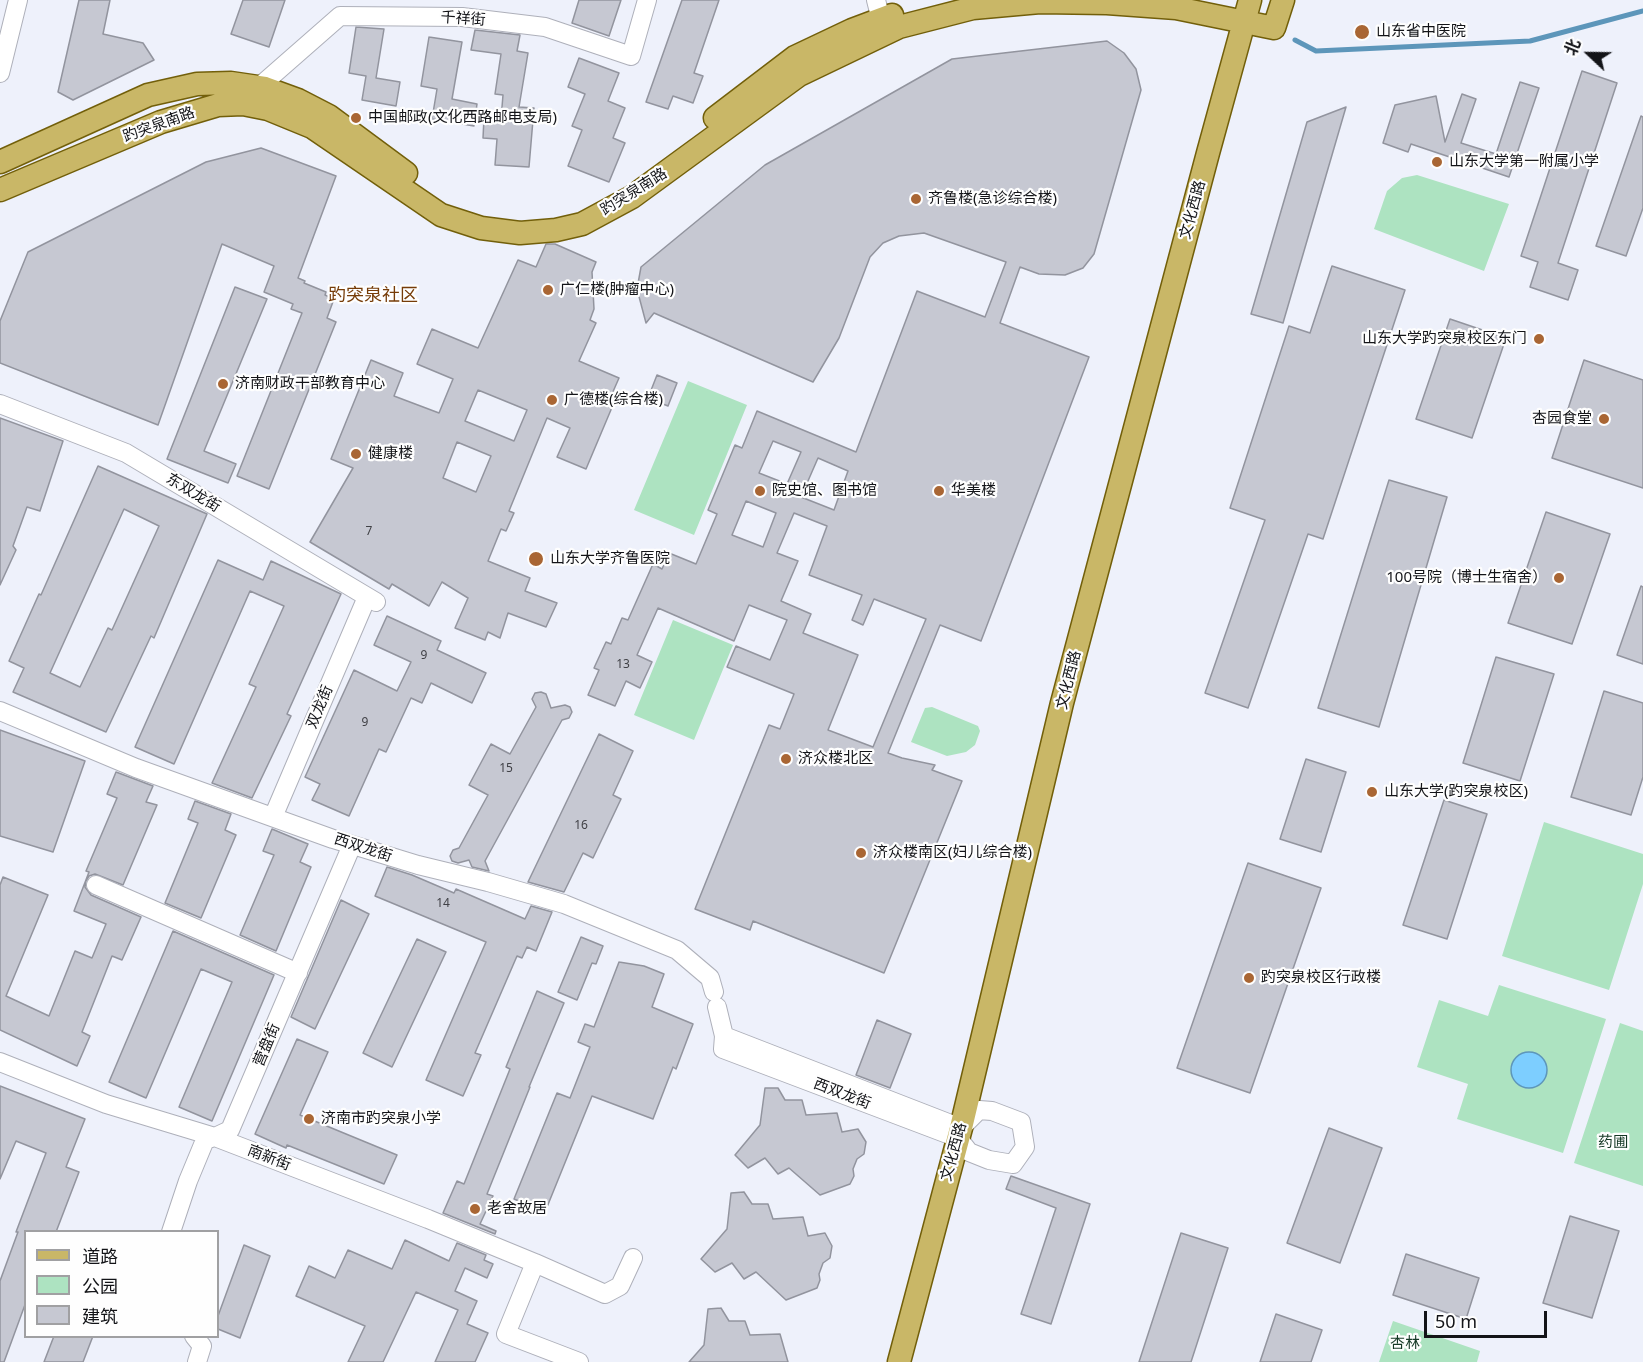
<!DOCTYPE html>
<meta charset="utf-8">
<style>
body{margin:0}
#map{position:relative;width:1643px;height:1362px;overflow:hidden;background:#eef1fb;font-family:"Noto Sans","Noto Sans SC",sans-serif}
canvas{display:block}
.legend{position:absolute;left:24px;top:1230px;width:195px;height:108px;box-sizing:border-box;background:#fefefe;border:2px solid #a0a0a2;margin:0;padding:8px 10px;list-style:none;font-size:18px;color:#131418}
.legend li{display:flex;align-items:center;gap:12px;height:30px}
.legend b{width:30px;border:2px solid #a0a0a2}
.north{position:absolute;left:1559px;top:24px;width:60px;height:60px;-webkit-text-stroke:4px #fefefe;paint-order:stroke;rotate:292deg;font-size:16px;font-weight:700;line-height:24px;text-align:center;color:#131418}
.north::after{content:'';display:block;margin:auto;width:21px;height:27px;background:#131418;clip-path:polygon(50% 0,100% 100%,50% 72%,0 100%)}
.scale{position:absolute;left:1424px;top:1311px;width:123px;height:27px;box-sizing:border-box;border:3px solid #131418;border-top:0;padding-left:8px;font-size:18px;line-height:21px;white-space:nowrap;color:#131418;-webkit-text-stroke:4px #fefefe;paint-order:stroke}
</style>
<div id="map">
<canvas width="1643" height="1362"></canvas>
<ul class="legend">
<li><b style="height:8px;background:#c9b767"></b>道路</li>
<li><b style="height:16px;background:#ade3c1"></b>公园</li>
<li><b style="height:16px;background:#c6c8d2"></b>建筑</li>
</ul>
<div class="north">北</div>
<div class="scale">50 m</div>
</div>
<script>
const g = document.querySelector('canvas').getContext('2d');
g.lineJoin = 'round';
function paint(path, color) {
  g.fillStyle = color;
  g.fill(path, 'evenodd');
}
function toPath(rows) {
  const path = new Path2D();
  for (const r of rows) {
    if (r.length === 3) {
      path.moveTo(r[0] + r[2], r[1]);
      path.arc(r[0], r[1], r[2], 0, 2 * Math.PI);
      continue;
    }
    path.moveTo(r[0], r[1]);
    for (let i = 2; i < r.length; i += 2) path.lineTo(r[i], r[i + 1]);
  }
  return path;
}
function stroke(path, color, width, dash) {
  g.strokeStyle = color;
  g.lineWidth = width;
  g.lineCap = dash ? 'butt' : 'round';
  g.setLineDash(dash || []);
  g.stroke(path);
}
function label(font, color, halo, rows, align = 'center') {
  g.font = font + ' "Noto Sans","Noto Sans SC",sans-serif';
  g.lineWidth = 4.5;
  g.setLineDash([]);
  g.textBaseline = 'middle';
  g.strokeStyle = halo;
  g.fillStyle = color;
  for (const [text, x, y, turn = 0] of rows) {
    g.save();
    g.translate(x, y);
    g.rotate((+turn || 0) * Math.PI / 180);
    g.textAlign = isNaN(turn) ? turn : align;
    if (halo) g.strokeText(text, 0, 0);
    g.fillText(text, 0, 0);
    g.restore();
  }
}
const green = toPath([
 [1417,175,1509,204,1484,271,1374,229,1387,191,1402,178],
 [688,381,747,405,694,535,634,510],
 [673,620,733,645,694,740,634,715],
 [932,707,978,726,980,731,975,745,966,752,947,756,911,742,925,708],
 [1544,822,1643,854,1643,884,1609,990,1502,956],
 [1499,985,1606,1019,1563,1153,1457,1119,1468,1084,1417,1067,1439,1000,1488,1016],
 [1620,1023,1643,1031,1643,1186,1574,1163],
 [1393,1321,1480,1351,1477,1362,1379,1362]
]);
const water = toPath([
 [1529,1070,18]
]);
const stream = toPath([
 [1295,40,1316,51,1530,41,1643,11]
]);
const building = toPath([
 [79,0,110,0,103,34,143,43,154,60,73,100,58,92,79,0],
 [243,0,285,0,269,47,231,34,243,0],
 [579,0,621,0,609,36,572,23,579,0],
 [682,0,719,0,694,73,703,76,693,103,673,96,668,109,646,102,682,0],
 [356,27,384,29,376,78,400,82,396,106,362,100,366,76,349,73,356,27],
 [475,30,520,35,517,51,528,53,519,107,534,108,529,167,495,165,497,139,483,138,484,118,501,119,503,95,495,94,501,54,471,50,475,30],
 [429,37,462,42,452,99,477,104,474,126,432,119,437,89,421,86,429,37],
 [1107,41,1124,53,1136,69,1141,90,1094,254,1083,268,1065,275,1039,274,1020,267,1000,323,1089,357,981,641,940,625,888,753,902,758,935,765,932,770,962,781,884,973,753,921,750,930,695,909,769,725,780,729,794,694,727,667,736,646,770,660,787,620,749,605,734,641,658,608,637,655,652,662,640,688,626,681,615,706,588,695,599,670,594,668,606,642,611,644,622,618,628,620,653,564,662,569,669,553,696,564,717,514,708,510,735,445,742,448,757,411,856,452,917,291,985,317,1006,262,924,233,899,236,883,243,870,257,839,338,813,382,654,313,646,323,637,289,641,267,765,165,952,59,1107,41],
 [773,441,801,452,787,484,759,473,773,441],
 [818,458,848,471,834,510,801,497,818,458],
 [746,501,776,513,763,547,732,535,746,501],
 [794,513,827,526,809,575,862,595,852,620,863,625,874,599,926,619,873,747,828,730,858,655,803,633,811,614,781,601,798,561,777,553,794,513],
 [579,58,619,73,608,101,625,108,613,138,625,143,609,182,568,166,582,130,572,126,585,94,568,87,579,58],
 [1582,71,1617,83,1558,263,1578,270,1568,300,1530,287,1538,262,1521,256,1582,71],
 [1520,82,1539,88,1509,177,1411,144,1408,152,1383,143,1395,105,1436,96,1445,142,1462,94,1476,99,1461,143,1496,154,1520,82],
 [1346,107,1283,323,1251,314,1307,122,1346,107],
 [1641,116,1643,117,1643,208,1626,256,1596,246,1641,116],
 [261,148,336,176,298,278,305,281,304,283,326,292,325,295,334,299,327,318,336,322,269,489,237,476,302,313,291,309,293,304,264,292,274,266,222,244,158,425,0,363,0,321,28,252,206,162,261,148],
 [546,244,555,244,596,262,592,272,594,309,590,320,596,323,579,361,619,378,608,403,613,405,586,469,557,457,570,428,547,418,509,511,514,513,506,531,501,529,488,561,530,578,525,591,557,603,546,627,508,613,500,638,488,632,485,640,455,628,468,598,442,582,429,606,392,584,389,589,310,542,353,468,331,459,371,360,403,373,394,396,439,413,453,379,417,364,432,329,478,348,518,260,536,267,546,244],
 [478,390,527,410,514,441,465,421,478,390],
 [457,442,491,456,476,492,443,478,457,442],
 [1332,266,1405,290,1323,539,1308,534,1248,708,1205,693,1265,520,1230,508,1289,326,1310,333,1332,266],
 [235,287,267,299,204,451,236,464,228,483,167,459,235,287],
 [1450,319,1506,338,1472,438,1416,419,1450,319],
 [1584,360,1643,380,1643,488,1552,458,1584,360],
 [657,375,677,383,668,406,648,398,657,375],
 [0,418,63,441,40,511,27,507,13,546,16,550,0,585,0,418],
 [98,466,207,514,154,638,151,636,106,732,13,692,24,668,9,661,39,594,41,595,98,466],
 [124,509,159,526,112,630,108,628,80,687,50,673,124,509],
 [1389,480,1447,497,1379,727,1318,708,1389,480],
 [1546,512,1610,534,1572,644,1508,623,1546,512],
 [218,560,263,580,271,561,341,594,287,714,291,716,252,798,212,783,256,687,249,684,284,606,250,591,174,764,135,747,218,560],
 [1641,586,1643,587,1643,664,1617,655,1641,586],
 [387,616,441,641,437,650,486,673,472,703,431,683,422,703,411,698,386,752,379,749,349,816,312,800,320,784,305,777,354,670,397,691,411,662,374,645,387,616],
 [1496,657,1554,674,1520,781,1463,763,1496,657],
 [1604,691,1643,703,1643,777,1631,815,1571,797,1604,691],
 [541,692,546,694,551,708,565,705,570,707,572,712,569,718,562,720,485,861,489,871,472,867,469,860,458,863,452,861,450,856,453,850,459,848,488,795,469,785,491,744,510,754,536,707,532,699,535,693,541,692],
 [0,730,85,761,53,852,0,836,0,730],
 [599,734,633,751,613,795,621,799,593,858,583,853,564,892,528,882,599,734],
 [1306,759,1346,772,1321,852,1280,839,1306,759],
 [116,772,153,786,146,802,157,805,123,885,95,874,89,876,86,881,85,887,91,895,141,917,122,960,112,956,82,1032,90,1036,77,1066,0,1030,0,885,3,877,48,895,6,996,49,1016,75,951,92,958,106,924,74,911,89,872,86,871,117,798,107,794,116,772],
 [1444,800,1487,814,1447,939,1403,925,1444,800],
 [195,801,231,814,225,830,236,835,201,918,165,903,198,823,188,819,195,801],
 [272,829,308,844,300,862,311,867,276,951,240,935,274,855,263,851,272,829],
 [1248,863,1321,888,1250,1093,1177,1068,1248,863],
 [387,867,412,875,454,893,456,889,525,919,531,906,552,912,536,951,527,947,522,958,517,956,475,1053,481,1055,463,1096,426,1080,486,942,375,896,387,867],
 [341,900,369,914,315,1029,291,1017,341,900],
 [173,931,274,975,212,1121,179,1107,232,982,201,969,146,1098,109,1082,173,931],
 [581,937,603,946,596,964,592,963,577,1000,558,992,581,937],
 [417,939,446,952,392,1067,363,1053,417,939],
 [619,962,644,966,664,974,652,1007,693,1024,676,1069,673,1067,653,1119,592,1096,545,1212,514,1199,557,1093,570,1098,590,1047,578,1042,585,1024,594,1027,619,962],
 [537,991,564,1003,529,1087,530,1087,487,1194,493,1196,480,1224,496,1231,495,1234,443,1213,457,1181,464,1184,510,1069,506,1067,537,991],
 [877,1020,911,1034,890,1088,856,1075,877,1020],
 [297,1039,328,1052,300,1115,397,1155,384,1184,287,1145,286,1148,255,1134,297,1039],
 [0,1086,85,1119,66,1167,79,1172,56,1232,26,1232,26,1302,4,1362,0,1362,0,1281,18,1232,16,1232,46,1153,16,1141,0,1179,0,1086],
 [765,1088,778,1088,785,1100,802,1100,806,1115,837,1113,842,1132,858,1129,866,1142,864,1154,857,1159,853,1169,854,1176,850,1184,820,1195,789,1168,778,1174,765,1158,748,1168,735,1155,760,1125,765,1088],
 [1329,1128,1382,1148,1340,1263,1287,1243,1329,1128],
 [1011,1176,1090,1204,1051,1324,1021,1314,1056,1208,1006,1189,1011,1176],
 [744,1192,752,1204,768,1204,773,1219,803,1217,808,1236,825,1233,832,1246,830,1258,823,1263,819,1274,820,1280,817,1288,786,1300,756,1272,744,1279,732,1263,715,1272,701,1259,727,1229,731,1193,744,1192],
 [1570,1216,1619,1231,1592,1318,1543,1303,1570,1216],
 [1181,1233,1228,1248,1191,1362,1139,1362,1181,1233],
 [405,1240,449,1261,457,1243,486,1255,484,1260,493,1264,487,1278,465,1268,455,1291,477,1301,467,1324,488,1333,475,1362,435,1362,458,1310,416,1292,383,1362,348,1362,365,1326,296,1296,309,1266,335,1278,348,1250,392,1269,405,1240],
 [244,1245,270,1256,240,1338,218,1329,218,1316,244,1245],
 [1406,1254,1479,1278,1466,1319,1393,1295,1406,1254],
 [721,1308,729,1321,745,1321,750,1335,780,1334,788,1362,689,1362,704,1345,708,1309,721,1308],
 [1276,1314,1322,1330,1311,1362,1260,1362,1276,1314],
 [54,1336,93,1336,83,1362,44,1362,54,1336]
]);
const minor = toPath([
 [876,0,881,20],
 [0,73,18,0],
 [259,87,340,16,462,17,545,27,631,56,647,0],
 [0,404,126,453,376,602],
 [0,711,136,768,333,839,418,865,488,882,564,904,677,950,710,978,714,992],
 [273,817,367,597],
 [96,885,298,973],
 [717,1007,724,1036,723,1049,958,1138,969,1152,989,1160,1013,1164,1025,1147,1021,1122,992,1111,979,1110,961,1128,724,1036],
 [0,1062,106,1104,215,1137,428,1219,535,1263],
 [171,1232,188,1181,205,1140,215,1137,230,1130,352,845],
 [194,1336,202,1346,197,1362],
 [579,1362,506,1334,535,1263,605,1294,620,1286,633,1258]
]);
const major = toPath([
 [715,118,795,57,852,30,892,15],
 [0,162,148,95,197,84,231,83,265,88,298,100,329,116,406,173],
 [0,190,161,122,218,105,243,104,268,109,312,127,441,215,481,228,520,233,556,230,582,224,632,197,799,75,899,27,973,8,1040,2,1107,3,1176,8,1274,28,1283,0],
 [899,1362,961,1128,1062,703,1208,153,1250,0]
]);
const markers = [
 [1362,32,8,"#a96634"],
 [356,118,6,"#a96634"],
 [1437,162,6,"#a96634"],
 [916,199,6,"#a96634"],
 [548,290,6,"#a96634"],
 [1539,339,6,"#a96634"],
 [223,384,6,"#a96634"],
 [552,400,6,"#a96634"],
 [1604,419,6,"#a96634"],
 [356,454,6,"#a96634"],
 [760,491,6,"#a96634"],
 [939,491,6,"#a96634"],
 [536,559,8,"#a96634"],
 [1559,578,6,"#a96634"],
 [786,759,6,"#a96634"],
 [1372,792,6,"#a96634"],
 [861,853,6,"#a96634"],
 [1249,978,6,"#a96634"],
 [309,1119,6,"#a96634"],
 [475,1209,6,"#a96634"]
];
const numberNames = [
 ["7",369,532],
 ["9",424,656],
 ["13",623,665],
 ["9",365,723],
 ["15",506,769],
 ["16",581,826],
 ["14",443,904]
];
const streetNames = [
 ["千祥街",463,19,4],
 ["趵突泉南路",159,125,-20],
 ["趵突泉南路",634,192,-32],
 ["文化西路",1193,210,-75],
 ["东双龙街",193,493,31],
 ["文化西路",1069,680,-76],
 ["双龙街",320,707,-67],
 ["西双龙街",363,848,18],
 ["营盘街",267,1045,-67],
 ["西双龙街",842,1094,21],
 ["文化西路",954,1152,-75],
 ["南新街",269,1158,21]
];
const poiNames = [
 ["山东省中医院",1376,32],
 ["中国邮政(文化西路邮电支局)",368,118],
 ["山东大学第一附属小学",1449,162],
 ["齐鲁楼(急诊综合楼)",928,199],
 ["广仁楼(肿瘤中心)",560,290],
 ["山东大学趵突泉校区东门",1527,339,"right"],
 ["济南财政干部教育中心",235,384],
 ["广德楼(综合楼)",564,400],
 ["杏园食堂",1592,419,"right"],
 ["健康楼",368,454],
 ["院史馆、图书馆",772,491],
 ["华美楼",951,491],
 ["山东大学齐鲁医院",550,559],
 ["100号院（博士生宿舍）",1547,578,"right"],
 ["济众楼北区",798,759],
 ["山东大学(趵突泉校区)",1384,792],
 ["济众楼南区(妇儿综合楼)",873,853],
 ["趵突泉校区行政楼",1261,978],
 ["济南市趵突泉小学",321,1119],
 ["老舍故居",487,1209]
];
const parkNames = [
 ["药圃",1613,1143],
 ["杏林",1405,1344]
];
const quarterNames = [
 ["趵突泉社区",373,296]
];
paint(green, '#ade3c1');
paint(water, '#7dceff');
stroke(water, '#5d96ba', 1.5);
stroke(stream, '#5d96ba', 5);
paint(building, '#c6c8d2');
stroke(building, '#92949e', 1.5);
stroke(minor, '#aeb0ba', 20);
stroke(major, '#725f0a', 25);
stroke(minor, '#fff', 18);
stroke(major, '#c9b767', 22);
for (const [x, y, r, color] of markers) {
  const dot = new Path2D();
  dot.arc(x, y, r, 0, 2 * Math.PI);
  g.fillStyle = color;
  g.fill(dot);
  stroke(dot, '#fefefe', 2);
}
label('12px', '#404146', null, numberNames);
label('15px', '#131418', '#fefefe', streetNames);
label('15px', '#131418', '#fefefe', poiNames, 'left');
label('15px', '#153825', '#fefefe', parkNames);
label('18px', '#763c08', '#fefefe', quarterNames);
</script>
